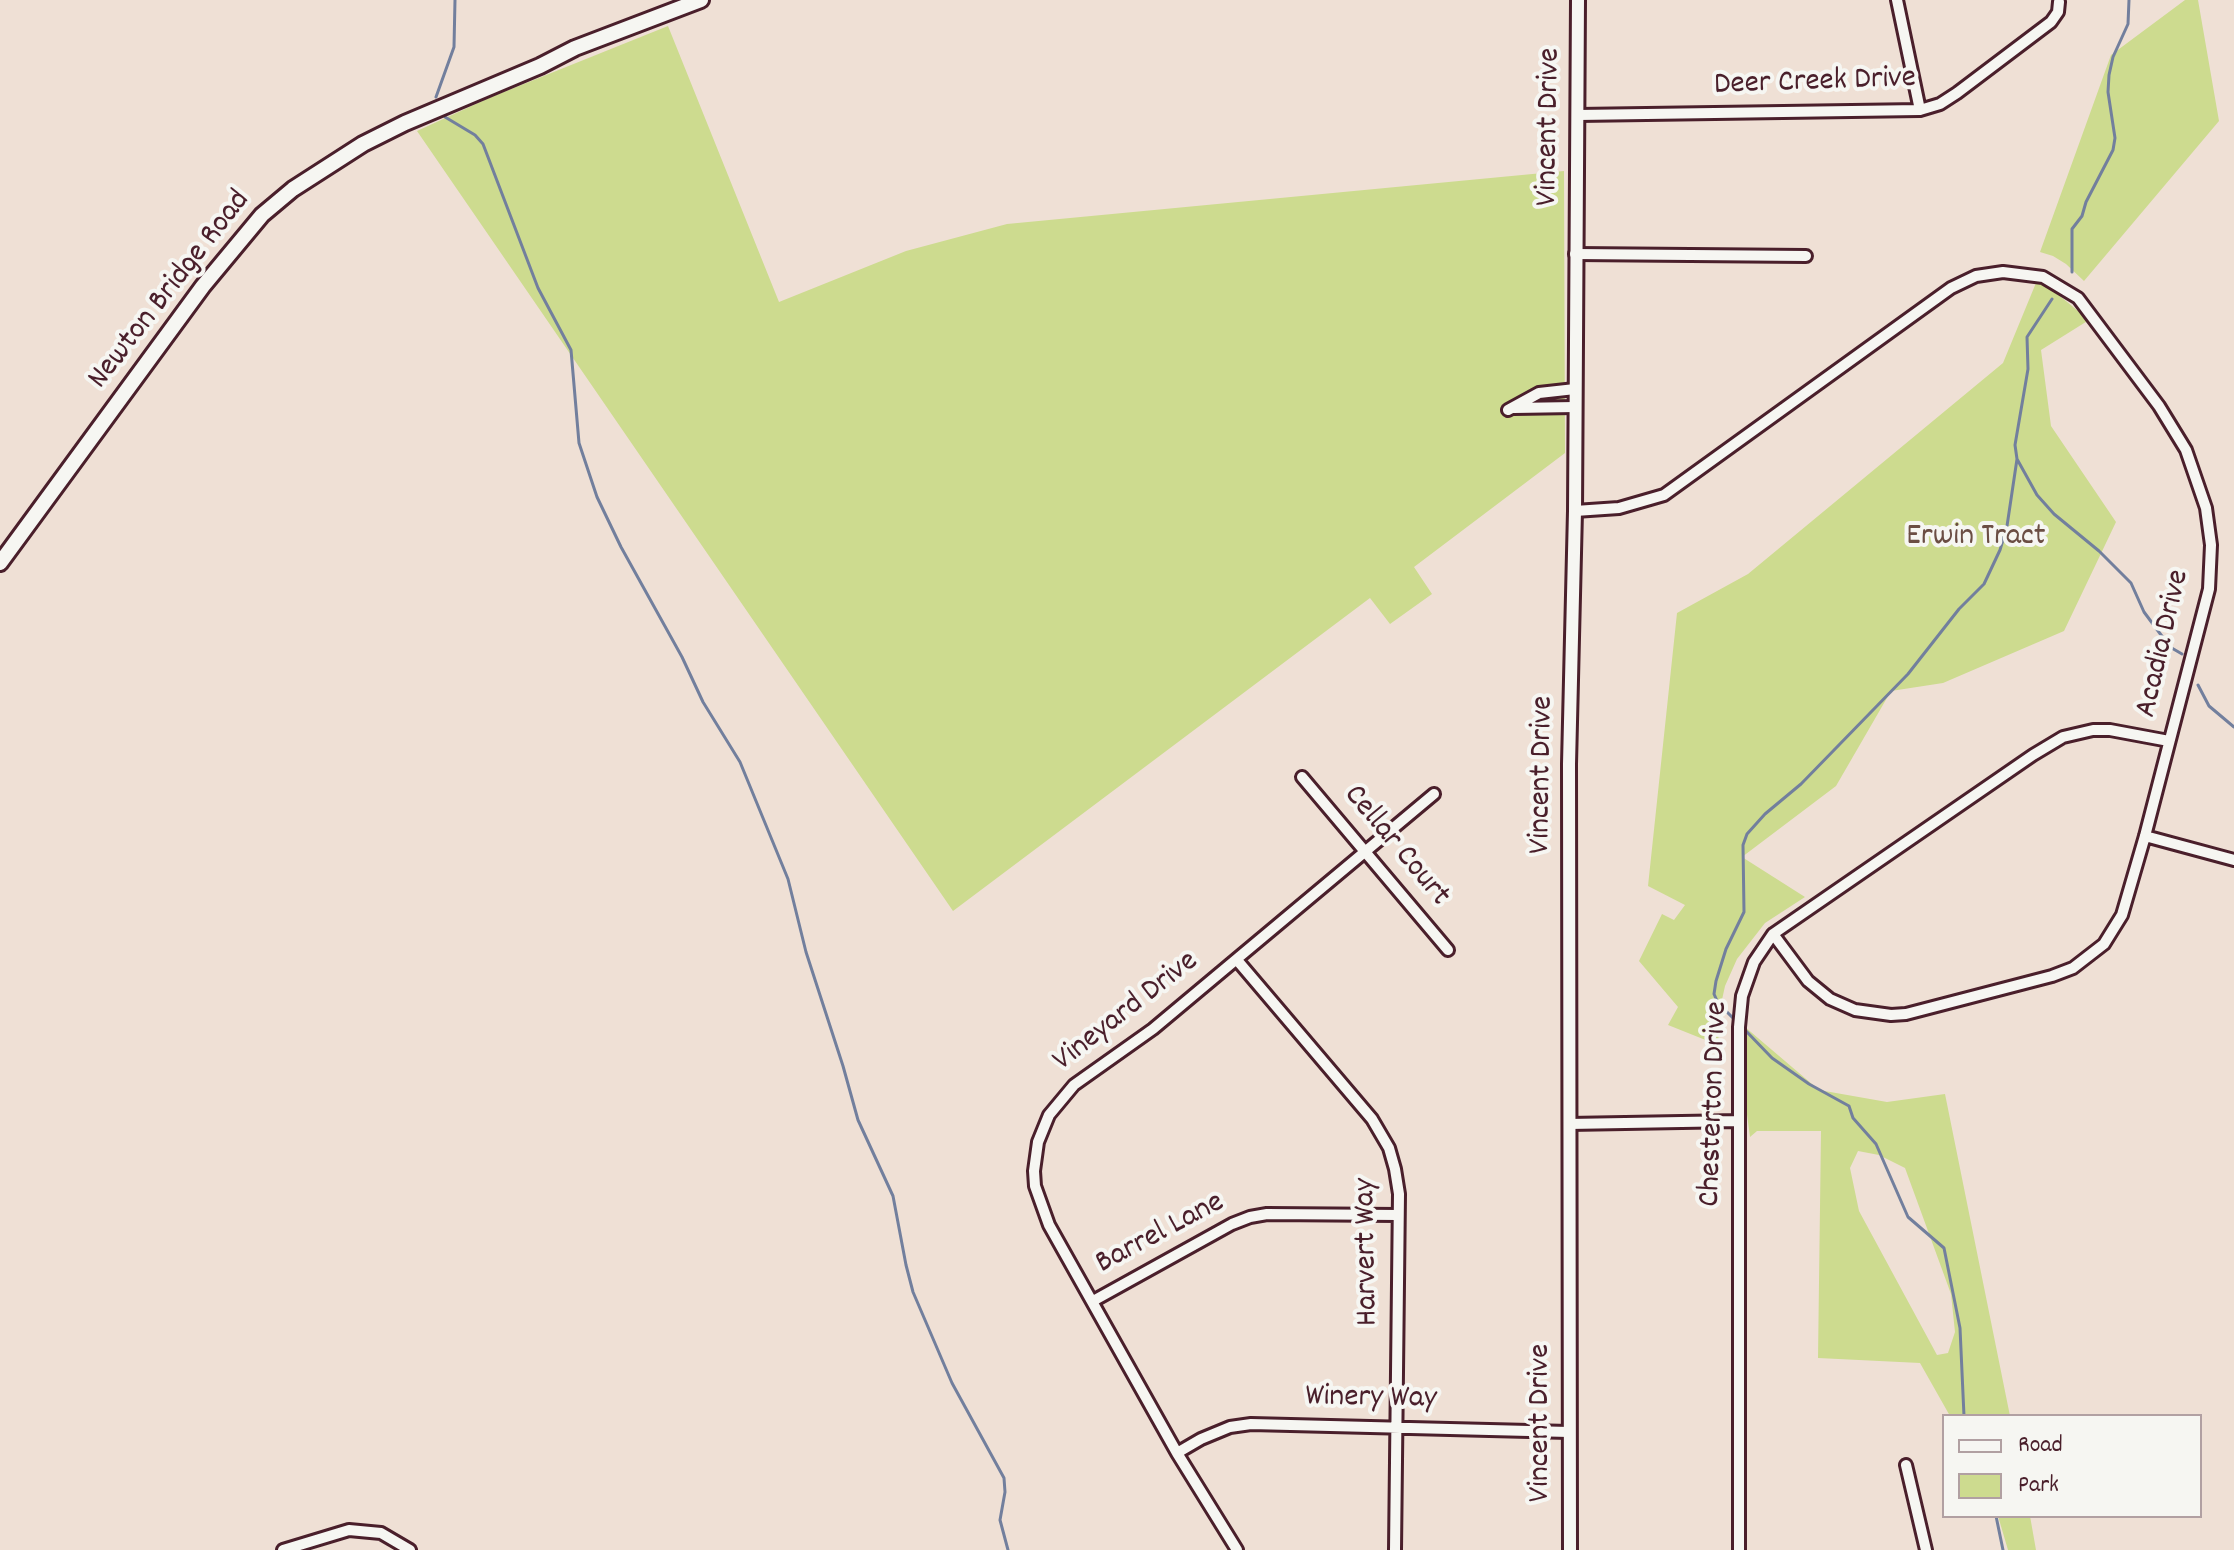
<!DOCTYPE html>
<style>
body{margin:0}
#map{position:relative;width:2234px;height:1550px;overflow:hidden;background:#efe0d5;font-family:Dekko,sans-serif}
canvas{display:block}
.legend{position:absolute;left:1942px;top:1414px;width:260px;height:104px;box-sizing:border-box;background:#f6f6f2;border:2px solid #b1a0a2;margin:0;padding:10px 14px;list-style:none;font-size:24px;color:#4a1f2b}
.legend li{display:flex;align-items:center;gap:16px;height:40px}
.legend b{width:40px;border:2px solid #b1a0a2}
</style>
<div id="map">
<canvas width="2234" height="1550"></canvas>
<ul class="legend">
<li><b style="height:10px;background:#f6f6f2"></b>Road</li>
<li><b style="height:22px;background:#cddb8f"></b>Park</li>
</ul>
</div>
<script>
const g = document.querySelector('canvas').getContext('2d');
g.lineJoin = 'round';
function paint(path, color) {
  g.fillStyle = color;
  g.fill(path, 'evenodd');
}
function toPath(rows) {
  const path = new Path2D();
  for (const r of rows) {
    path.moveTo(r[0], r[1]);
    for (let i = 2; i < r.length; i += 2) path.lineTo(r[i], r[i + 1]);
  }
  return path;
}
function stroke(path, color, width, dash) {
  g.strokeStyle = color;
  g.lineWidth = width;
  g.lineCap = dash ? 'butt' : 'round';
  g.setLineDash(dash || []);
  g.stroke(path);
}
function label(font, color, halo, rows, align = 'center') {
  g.font = font + ' Dekko,sans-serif';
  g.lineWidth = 8;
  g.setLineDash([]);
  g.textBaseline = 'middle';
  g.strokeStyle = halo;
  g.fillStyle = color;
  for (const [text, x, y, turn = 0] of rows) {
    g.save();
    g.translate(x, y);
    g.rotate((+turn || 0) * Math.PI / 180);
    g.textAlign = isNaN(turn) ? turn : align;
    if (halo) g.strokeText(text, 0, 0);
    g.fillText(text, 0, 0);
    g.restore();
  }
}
const green = toPath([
 [2185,0,2198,0,2219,121,2084,281,2066,264,2053,256,2040,252,2111,55],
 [668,26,779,302,906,251,1007,224,1564,171,1565,453,1414,567,1432,594,1390,624,1370,598,953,911,417,131,489,98],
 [2038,278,2089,320,2041,350,2051,426,2116,522,2064,631,1943,683,1891,691,1836,786,1742,857,1805,897,1765,923,1737,959,1725,986,1720,1009,1718,1045,1668,1025,1678,1007,1639,961,1662,914,1674,920,1685,905,1648,886,1677,613,1748,574,2003,363],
 [1745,1027,1819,1090,1887,1102,1945,1094,2010,1416,1950,1416,1920,1363,1818,1358,1821,1131,1757,1131,1750,1137,1746,1107],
 [1858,1151,1879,1155,1905,1168,1951,1294,1955,1332,1948,1353,1937,1355,1859,1211,1850,1168],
 [1998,1516,2030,1516,2036,1550,2008,1550]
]);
const stream = toPath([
 [436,97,454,47,455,0],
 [445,117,475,135,483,144,538,288,571,350,579,443,597,497,621,547,682,657,703,702,740,762,788,879,806,952,843,1066,858,1120,893,1196,906,1265,913,1292,952,1383,1004,1478,1005,1492,1000,1520,1008,1550],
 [2072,272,2072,229,2082,216,2086,202,2113,150,2115,138,2108,92,2109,75,2113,57,2128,24,2129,0],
 [2017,459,2037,495,2054,514,2099,551,2131,583,2144,612,2170,647,2182,654],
 [2198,685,2209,706,2234,727],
 [1733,1018,1718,1003,1714,994,1716,981,1726,949,1744,912,1743,845,1747,834,1765,814,1801,784,1908,674,1959,609,1984,584,2000,550,2007,526,2017,459,2015,445,2028,369,2027,337,2052,299],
 [1746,1031,1772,1058,1809,1084,1849,1106,1853,1118,1876,1144,1908,1217,1944,1248,1960,1328,1964,1416],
 [1996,1516,2003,1550]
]);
const minor = toPath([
 [1897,0,1920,110],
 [1578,115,1920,110,1940,104,1957,93,2051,22,2058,12,2059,2],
 [1575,254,1806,256],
 [1514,408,1575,407],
 [1508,410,1539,393,1575,389],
 [1575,511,1619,508,1664,495,1951,288,1976,276,2003,272,2043,277,2078,298,2159,406,2186,450,2206,508,2211,545,2209,589,2145,836,2122,915,2104,944,2073,968,2052,976,1906,1014,1891,1015,1855,1010,1830,999,1808,981,1773,934],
 [1302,777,1448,950],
 [2145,836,2234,860],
 [1237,960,1372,1119,1389,1148,1395,1169,1399,1194,1395,1550],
 [1569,1124,1738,1121],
 [1093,1301,1232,1224,1250,1217,1267,1214,1398,1215],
 [1177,1453,1201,1439,1230,1427,1251,1424,1569,1432],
 [1906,1465,1926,1550],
 [283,1550,349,1530,381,1533,410,1550],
 [1237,1550,1177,1453,1049,1225,1035,1186,1034,1171,1038,1142,1049,1115,1074,1085,1153,1029,1434,794],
 [1739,1550,1739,1027,1742,996,1754,962,1773,934,2033,755,2063,737,2093,730,2110,730,2169,741]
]);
const tertiary = toPath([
 [1570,1550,1569,764,1575,511,1578,0]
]);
const secondary = toPath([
 [0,563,203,286,262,215,293,189,363,144,405,123,540,66,575,48,701,0]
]);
const streetNames = [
 ["Deer Creek Drive",1815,84,-2],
 ["Vincent Drive",1551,127,-89],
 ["Newton Bridge Road",171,291,-52],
 ["Acadia Drive",2165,644,-77],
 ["Vincent Drive",1544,775,-89],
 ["Cellar Court",1395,847,50],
 ["Vineyard Drive",1127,1013,-38],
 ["Chesterton Drive",1716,1104,-88],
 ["Barrel Lane",1161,1235,-28],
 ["Harvert Way",1369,1252,-91],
 ["Winery Way",1371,1400,1],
 ["Vincent Drive",1543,1423,-90]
];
const parkNames = [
 ["Erwin Tract",1976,539]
];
paint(green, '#cddb8f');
stroke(stream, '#727f9d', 3);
stroke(minor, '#4a1f2b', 16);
stroke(tertiary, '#4a1f2b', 18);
stroke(secondary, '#4a1f2b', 20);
stroke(minor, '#f6f6f2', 10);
stroke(tertiary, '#f6f6f2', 12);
stroke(secondary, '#f6f6f2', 14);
label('32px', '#4a1f2b', '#f6f6f2', streetNames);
label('32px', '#6b4e44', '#f6f6f2', parkNames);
</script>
